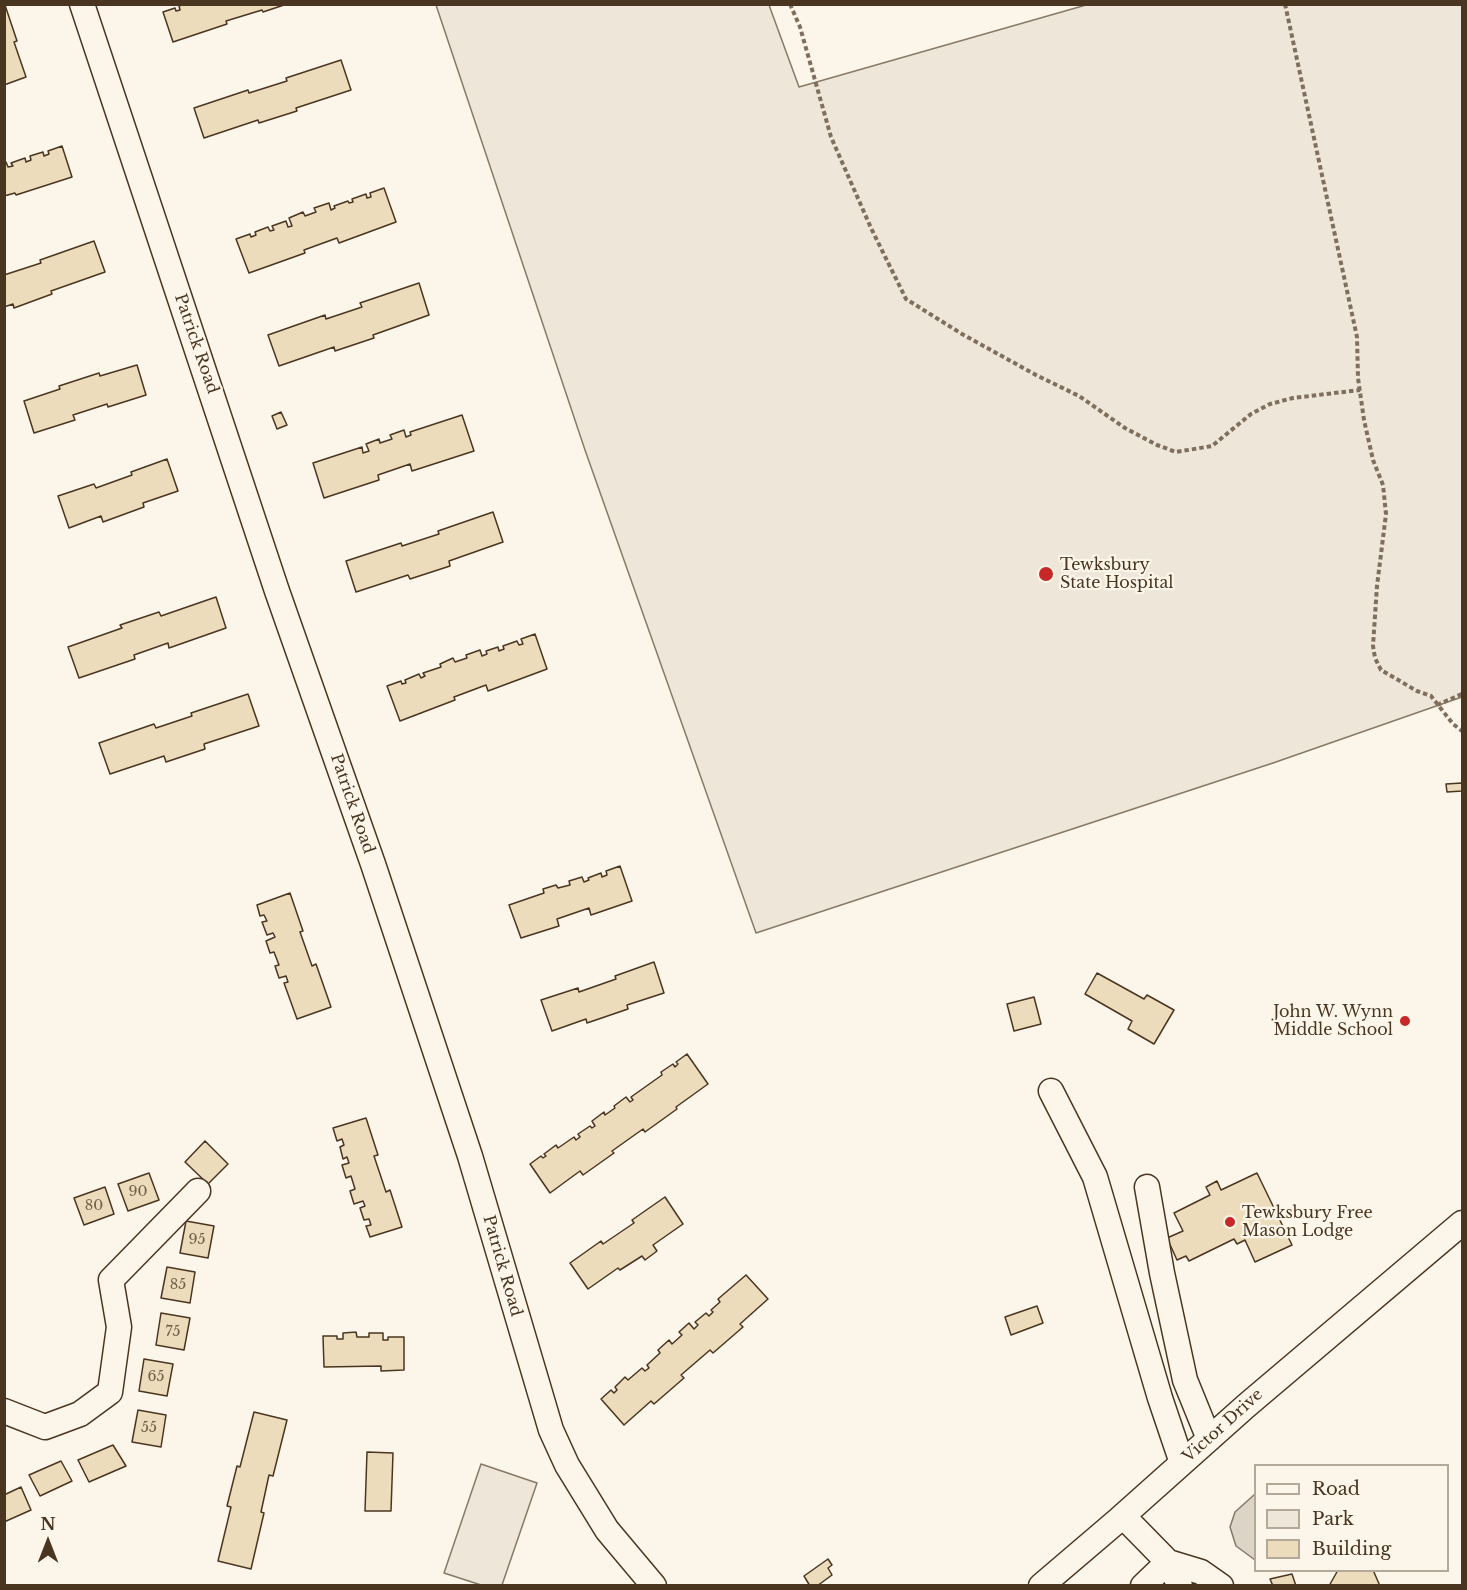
<!DOCTYPE html>
<style>
body{margin:0}
#map{position:relative;width:1467px;height:1590px;overflow:hidden;background:#fbf6e9;font-family:"Libre Baskerville",serif}
canvas{display:block}
.frame{position:absolute;inset:0;border:6px solid #4a3520;pointer-events:none}
.legend{position:absolute;left:1254px;top:1464px;width:195px;height:108px;box-sizing:border-box;background:#fbf6e9;border:2px solid #b4a999;margin:0;padding:8px 10px;list-style:none;font-size:18px;color:#4a3520}
.legend li{display:flex;align-items:center;gap:12px;height:30px}
.legend b{width:30px;border:2px solid #b4a999}
.north{position:absolute;left:18px;top:1512px;width:60px;height:60px;-webkit-text-stroke:4px #fbf6e9;paint-order:stroke;rotate:0deg;font-size:16px;font-weight:700;line-height:24px;text-align:center;color:#4a3520}
.north::after{content:'';display:block;margin:auto;width:21px;height:27px;background:#4a3520;clip-path:polygon(50% 0,100% 100%,50% 72%,0 100%)}
</style>
<div id="map">
<canvas width="1467" height="1590"></canvas>
<div class="frame"></div>
<ul class="legend">
<li><b style="height:8px;background:#fbf6e9"></b>Road</li>
<li><b style="height:16px;background:#ede6d9"></b>Park</li>
<li><b style="height:16px;background:#ecdcbc"></b>Building</li>
</ul>
<div class="north">N</div>
</div>
<script>
const g = document.querySelector('canvas').getContext('2d');
g.lineJoin = 'round';
function paint(path, color) {
  g.fillStyle = color;
  g.fill(path, 'evenodd');
}
function toPath(rows) {
  const path = new Path2D();
  for (const r of rows) {
    path.moveTo(r[0], r[1]);
    for (let i = 2; i < r.length; i += 2) path.lineTo(r[i], r[i + 1]);
  }
  return path;
}
function stroke(path, color, width, dash) {
  g.strokeStyle = color;
  g.lineWidth = width;
  g.lineCap = dash ? 'butt' : 'round';
  g.setLineDash(dash || []);
  g.stroke(path);
}
function label(font, color, halo, rows, align = 'center') {
  g.font = font + ' "Libre Baskerville",serif';
  g.lineWidth = 4.5;
  g.setLineDash([]);
  g.textBaseline = 'middle';
  g.strokeStyle = halo;
  g.fillStyle = color;
  for (const [text, x, y, turn = 0] of rows) {
    g.save();
    g.translate(x, y);
    g.rotate((+turn || 0) * Math.PI / 180);
    g.textAlign = isNaN(turn) ? turn : align;
    if (halo) g.strokeText(text, 0, 0);
    g.fillText(text, 0, 0);
    g.restore();
  }
}
const green = toPath([
 [436,5,769,5,799,87,1086,5,1462,5,1462,697,1273,763,756,933,585,450,436,5],
 [481,1464,537,1483,502,1585,481,1585,444,1573,481,1464]
]);
const water = toPath([
 [1255,1494,1255,1560,1236,1546,1230,1527,1235,1512,1255,1494]
]);
const building = toPath([
 [185,4,194,5,287,4,263,12,262,10,226,21,227,24,173,42,163,12,175,8,176,11,180,10,179,6,185,4],
 [5,5,17,41,14,42,26,77,4,85,5,5],
 [341,60,351,90,296,108,297,111,259,123,258,120,204,138,194,108,248,90,249,93,287,81,286,78,341,60],
 [62,146,72,177,16,195,15,193,4,196,4,162,6,162,8,167,13,166,11,163,25,158,26,162,31,160,30,156,43,152,44,156,49,154,48,151,62,146],
 [384,188,396,222,339,243,337,238,304,250,305,253,249,273,236,239,250,234,251,237,256,235,255,232,268,227,270,231,274,230,272,226,286,221,288,227,292,226,289,218,303,212,305,216,316,212,314,208,329,203,331,210,335,208,334,206,348,201,349,203,353,202,352,199,366,194,367,198,371,197,370,193,384,188],
 [94,241,105,272,51,291,52,294,14,308,13,304,4,307,4,275,41,263,40,260,94,241],
 [419,283,429,315,373,335,374,338,335,351,334,347,279,366,268,335,325,315,326,319,362,307,360,303,419,283],
 [137,365,146,395,108,407,107,404,73,415,75,420,34,433,24,401,60,389,59,386,99,373,100,376,137,365],
 [281,412,287,425,277,429,272,416,281,412],
 [462,415,474,451,412,471,410,464,378,475,379,480,324,498,313,463,362,447,363,453,369,451,366,444,379,439,380,443,392,439,390,435,404,430,406,437,411,435,410,432,462,415],
 [167,459,178,491,143,503,144,507,103,522,101,516,69,528,58,496,94,484,96,488,132,475,131,472,167,459],
 [493,512,503,542,449,561,450,566,410,579,408,575,356,592,346,561,401,543,402,546,439,534,438,531,493,512],
 [216,597,226,628,169,648,168,643,134,655,135,659,79,678,68,647,122,628,120,625,159,612,161,616,216,597],
 [535,634,547,669,488,691,486,685,454,697,455,700,400,721,387,686,401,681,402,684,406,683,405,680,419,674,421,678,425,676,423,673,441,667,440,664,453,658,455,662,467,658,466,655,480,650,482,656,487,654,486,651,498,647,499,651,504,649,503,646,517,641,519,645,523,644,521,639,535,634],
 [248,694,259,726,204,744,205,749,166,762,164,756,110,774,99,743,154,724,156,728,192,716,191,713,248,694],
 [1462,783,1462,791,1447,792,1446,784,1462,783],
 [620,866,632,901,591,915,589,908,557,919,559,926,521,938,509,905,544,893,543,889,556,885,558,888,570,885,569,881,582,877,584,882,589,880,588,878,601,873,602,877,607,875,606,871,620,866],
 [290,893,303,931,300,932,312,966,316,964,331,1007,297,1019,284,983,288,982,286,976,279,978,275,966,279,965,274,952,270,953,266,941,275,937,273,933,267,935,262,922,267,921,264,915,260,916,257,905,290,893],
 [654,962,664,993,627,1005,628,1009,587,1023,586,1019,552,1031,541,1000,578,988,579,992,616,979,615,976,654,962],
 [1097,973,1144,999,1147,995,1174,1010,1154,1044,1128,1029,1132,1021,1085,994,1097,973],
 [1034,997,1041,1024,1014,1031,1007,1004,1034,997],
 [687,1054,708,1084,676,1107,677,1109,645,1132,643,1129,612,1151,614,1153,583,1175,580,1171,550,1193,530,1164,541,1156,543,1158,546,1156,544,1154,556,1145,558,1148,574,1137,576,1140,580,1137,578,1134,590,1126,592,1128,595,1126,592,1121,604,1112,605,1115,615,1108,614,1106,626,1097,630,1102,633,1100,631,1097,662,1075,661,1072,673,1064,675,1067,678,1064,676,1062,687,1054],
 [366,1118,378,1155,374,1156,386,1192,390,1190,402,1227,370,1237,366,1226,371,1225,369,1219,364,1220,360,1208,365,1206,363,1201,354,1204,350,1191,355,1189,351,1176,346,1178,342,1165,349,1163,347,1157,343,1159,340,1147,344,1145,342,1139,337,1141,333,1128,366,1118],
 [205,1141,228,1164,208,1184,185,1162,205,1141],
 [149,1173,159,1200,128,1211,118,1184,149,1173],
 [1257,1173,1292,1245,1255,1262,1245,1240,1237,1244,1234,1239,1189,1261,1186,1256,1177,1260,1167,1238,1183,1231,1174,1213,1210,1195,1206,1187,1217,1181,1221,1190,1257,1173],
 [105,1187,114,1214,84,1225,74,1198,105,1187],
 [665,1197,683,1224,653,1245,657,1251,645,1260,642,1256,620,1270,618,1268,588,1289,570,1263,601,1241,603,1244,634,1223,632,1220,665,1197],
 [186,1221,214,1226,208,1258,180,1253,186,1221],
 [167,1267,195,1272,190,1303,161,1298,167,1267],
 [746,1275,768,1299,740,1324,743,1327,713,1353,710,1350,681,1375,684,1378,654,1404,651,1401,624,1425,601,1399,611,1390,614,1393,617,1390,615,1387,625,1377,628,1380,642,1368,645,1371,649,1368,647,1365,660,1353,658,1350,669,1340,672,1344,682,1335,679,1332,689,1323,694,1329,698,1325,695,1322,706,1313,709,1316,713,1312,711,1310,720,1302,718,1299,746,1275],
 [1037,1306,1043,1323,1011,1335,1005,1317,1037,1306],
 [161,1313,190,1318,184,1350,156,1345,161,1313],
 [356,1332,357,1337,369,1337,369,1333,383,1333,383,1340,388,1340,388,1337,404,1337,404,1370,381,1371,381,1366,324,1367,323,1336,337,1336,337,1339,343,1339,343,1333,356,1332],
 [144,1359,173,1364,167,1396,139,1391,144,1359],
 [138,1410,166,1415,161,1447,132,1442,138,1410],
 [254,1412,287,1420,273,1476,269,1475,261,1512,264,1513,251,1569,218,1561,231,1507,227,1506,237,1466,240,1467,254,1412],
 [113,1445,126,1466,89,1482,78,1460,113,1445],
 [367,1452,393,1453,391,1511,365,1511,367,1452],
 [61,1461,72,1481,40,1496,29,1475,61,1461],
 [21,1487,31,1510,4,1522,4,1495,21,1487],
 [828,1559,832,1565,828,1568,832,1575,817,1586,810,1586,804,1576,828,1559],
 [1338,1570,1373,1570,1380,1586,1329,1586,1338,1570],
 [1292,1574,1296,1586,1273,1586,1270,1579,1292,1574]
]);
const path = toPath([
 [790,4,800,27,831,137,871,228,906,299,962,334,1036,375,1079,396,1125,428,1157,445,1176,452,1212,446,1251,414,1270,404,1293,398,1360,390],
 [1285,4,1357,337,1358,378,1364,420,1373,460,1383,485,1386,514,1377,586,1373,646,1375,658,1381,670,1417,691,1431,696,1453,724,1462,731],
 [1437,705,1462,694]
]);
const minor = toPath([
 [82,4,277,591,373,864,470,1156,551,1430,567,1465,607,1530,654,1586],
 [1051,1091,1095,1177,1160,1398,1182,1463],
 [1147,1187,1162,1273,1185,1380,1209,1439],
 [4,1411,45,1427,80,1414,110,1392,119,1327,111,1280,198,1191],
 [1123,1516,1168,1562,1180,1586],
 [1168,1562,1201,1572,1221,1586],
 [1041,1586,1116,1522,1246,1406,1462,1223],
 [1143,1586,1168,1562]
]);
const markers = [
 [1046,574,8,"#c62828"],
 [1405,1021,6,"#c62828"],
 [1230,1222,6,"#c62828"]
];
const numberNames = [
 ["90",138,1192],
 ["80",94,1206],
 ["95",197,1240],
 ["85",178,1285],
 ["75",173,1332],
 ["65",156,1377],
 ["55",149,1428]
];
const streetNames = [
 ["Patrick Road",196,344,71],
 ["Patrick Road",352,804,71],
 ["Patrick Road",502,1266,74],
 ["Victor Drive",1223,1426,-42]
];
const poiNames = [
 ["Tewksbury",1060,565],
 ["State Hospital",1060,583],
 ["John W. Wynn",1393,1012,"right"],
 ["Middle School",1393,1030,"right"],
 ["Tewksbury Free",1242,1213],
 ["Mason Lodge",1242,1231]
];
paint(green, '#ede6d9');
stroke(green, '#887966', 1.5);
paint(water, '#dcd4c6');
stroke(water, '#887966', 1.5);
paint(building, '#ecdcbc');
stroke(building, '#4a3520', 1.5);
stroke(minor, '#4a3520', 27);
stroke(path, '#7f6f5c', 4, [4.5, 3]);
stroke(minor, '#fbf6e9', 24);
for (const [x, y, r, color] of markers) {
  const dot = new Path2D();
  dot.arc(x, y, r, 0, 2 * Math.PI);
  g.fillStyle = color;
  g.fill(dot);
  stroke(dot, '#fbf6e9', 2);
}
label('14px', '#725f47', null, numberNames);
label('16px', '#4a3520', '#fbf6e9', streetNames);
label('16px', '#4a3520', '#fbf6e9', poiNames, 'left');
</script>
